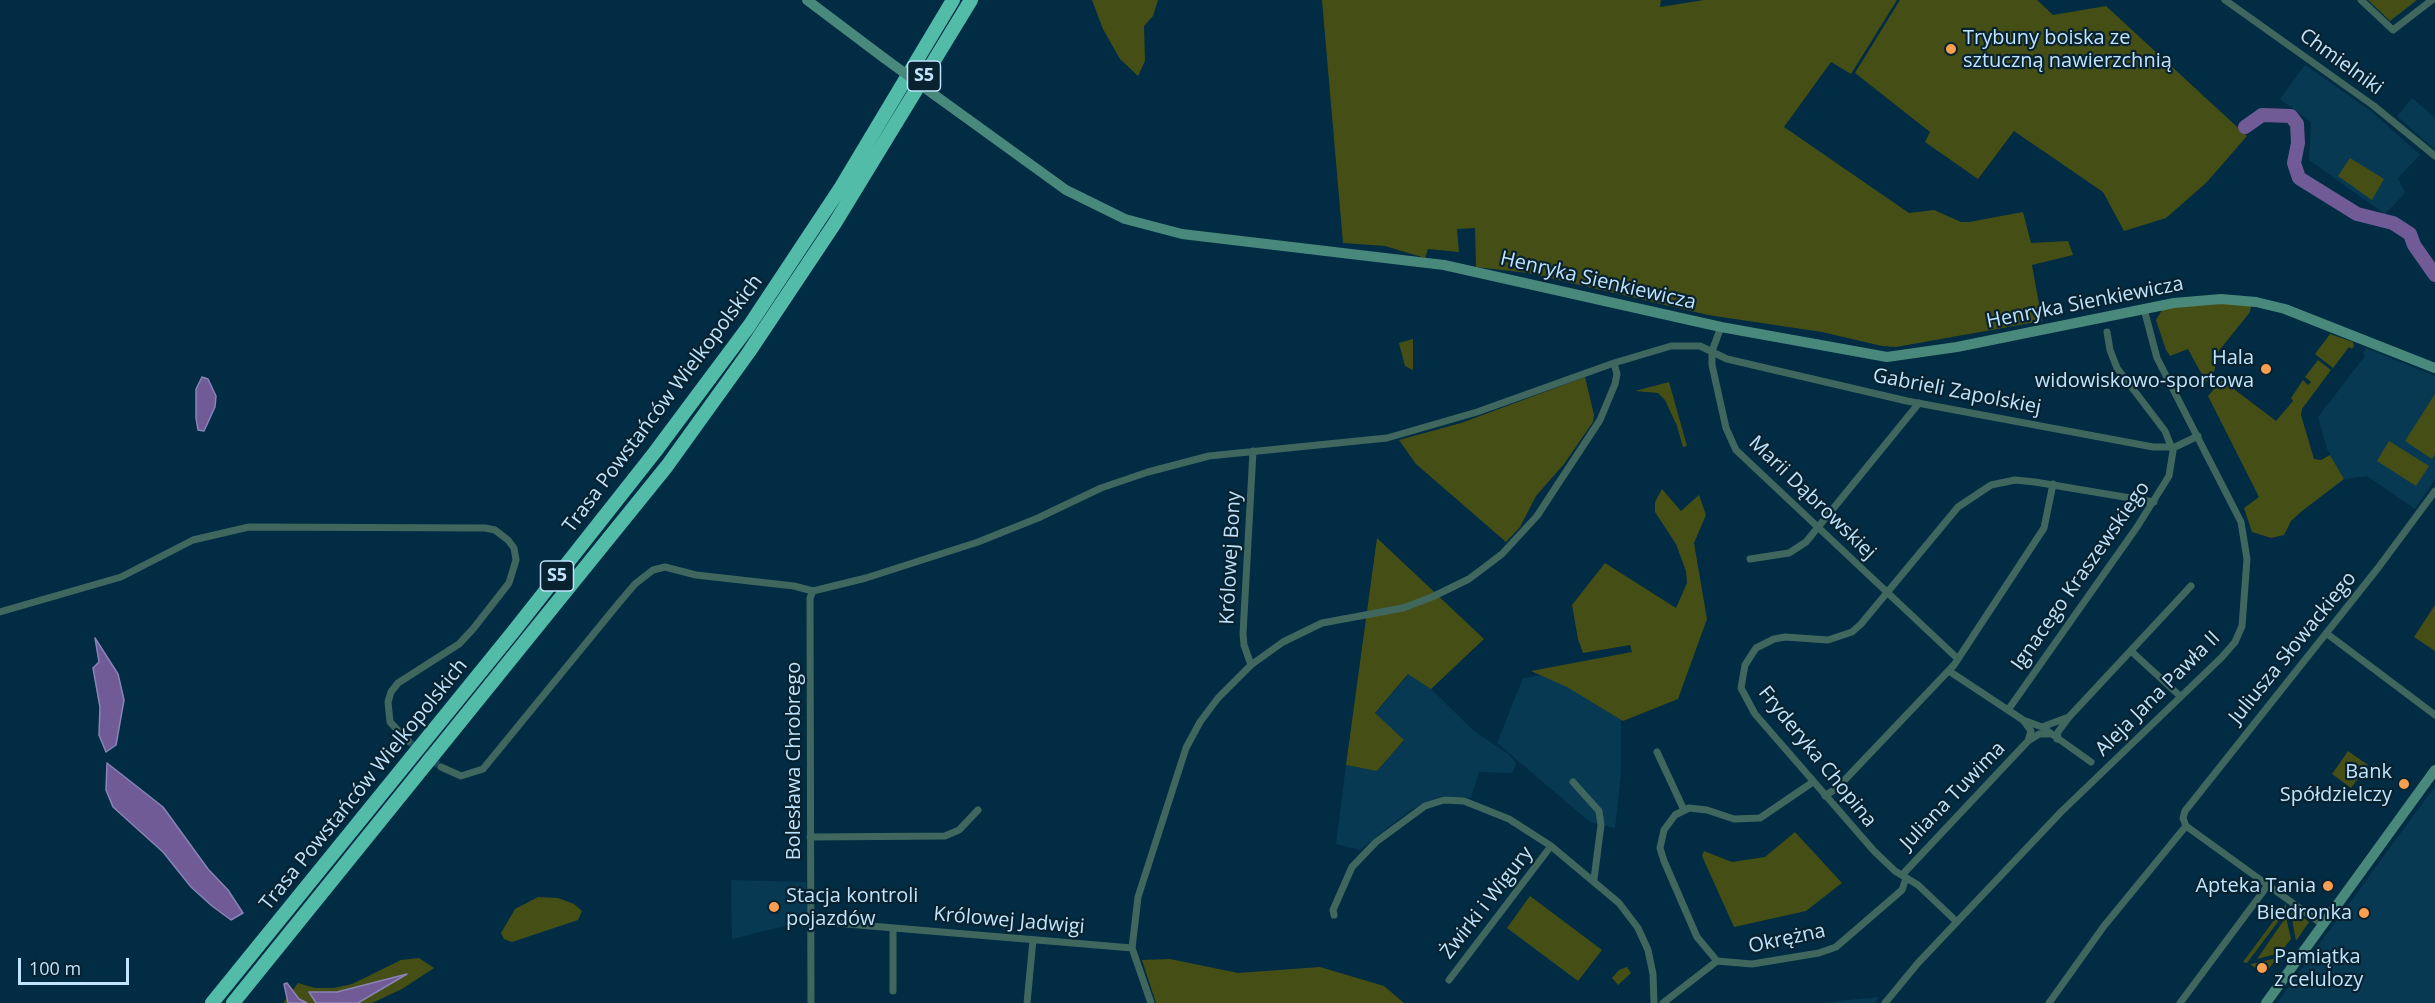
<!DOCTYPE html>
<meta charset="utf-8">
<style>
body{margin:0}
#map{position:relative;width:2435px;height:1003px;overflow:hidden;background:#012c43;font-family:"Open Sans",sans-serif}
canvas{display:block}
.scale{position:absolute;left:18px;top:958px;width:111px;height:27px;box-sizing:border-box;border:3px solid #c0e4fd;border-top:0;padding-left:8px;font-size:18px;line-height:21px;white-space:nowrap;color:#c0e4fd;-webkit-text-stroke:4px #092230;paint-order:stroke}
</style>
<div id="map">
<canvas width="2435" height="1003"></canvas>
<div class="scale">100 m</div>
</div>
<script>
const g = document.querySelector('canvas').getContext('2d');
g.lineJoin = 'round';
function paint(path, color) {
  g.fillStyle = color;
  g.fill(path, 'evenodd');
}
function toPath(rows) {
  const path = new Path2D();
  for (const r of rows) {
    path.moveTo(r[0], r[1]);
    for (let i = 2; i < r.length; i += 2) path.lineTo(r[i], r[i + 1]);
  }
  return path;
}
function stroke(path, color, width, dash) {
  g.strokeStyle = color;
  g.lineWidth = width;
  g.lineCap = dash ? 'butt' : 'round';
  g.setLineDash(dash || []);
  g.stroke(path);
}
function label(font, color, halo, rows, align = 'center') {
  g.font = font + ' "Open Sans",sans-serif';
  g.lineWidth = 4.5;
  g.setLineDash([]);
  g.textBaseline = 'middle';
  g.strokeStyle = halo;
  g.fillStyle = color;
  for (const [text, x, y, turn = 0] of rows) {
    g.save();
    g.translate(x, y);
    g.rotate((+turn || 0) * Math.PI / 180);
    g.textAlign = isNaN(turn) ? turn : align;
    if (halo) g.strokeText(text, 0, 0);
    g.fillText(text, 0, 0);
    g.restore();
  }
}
const built = toPath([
 [2305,65,2371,111,2420,155,2398,178,2405,193,2385,214,2309,160,2311,122,2280,99],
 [2412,98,2435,118,2435,150,2397,116],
 [2366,348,2435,376,2435,479,2415,509,2367,476,2344,479,2327,449,2318,417,2365,356,2363,353],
 [1570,671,1621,702,1621,774,1615,828,1590,822,1497,743,1523,678],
 [1409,674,1431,689,1474,731,1508,754,1516,763,1512,773,1479,772,1471,798,1442,796,1410,810,1360,850,1336,844,1346,765,1377,771,1404,741,1375,714],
 [2435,786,2435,1003,2277,1003,2326,935],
 [731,880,806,882,808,920,732,939],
 [1879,997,1875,1003,1823,1003,1848,1000]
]);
const green = toPath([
 [1092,0,1158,0,1153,16,1144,26,1145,61,1138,76,1120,59,1103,29],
 [1322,0,1661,0,1660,7,1704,0,1897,0,1851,74,1831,62,1784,127,1909,213,1934,210,1961,222,1969,222,2023,212,2031,243,2068,241,2073,255,2032,265,2042,321,1896,347,1882,346,1822,332,1708,315,1528,273,1476,267,1475,228,1457,229,1459,252,1428,249,1425,258,1385,246,1343,243],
 [1900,0,2037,0,2053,15,2106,6,2247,136,2206,183,2166,218,2124,231,2103,192,2014,131,1978,179,1925,142,1930,132,1855,73],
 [2368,0,2417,0,2390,21],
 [2350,158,2384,179,2372,200,2338,176],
 [2252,301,2250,312,2218,352,2214,372,2206,382,2188,349,2170,356,2166,350,2156,320,2165,305],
 [2330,334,2353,342,2354,346,2352,349,2349,347,2333,368,2315,354],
 [1413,339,1413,370,1405,366,1399,343],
 [2318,360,2331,370,2302,409,2301,415,2314,459,2321,460,2330,455,2344,479,2302,511,2291,521,2284,535,2271,538,2252,532,2244,508,2259,497,2208,396,2222,380,2276,421,2293,401,2291,398,2303,380,2308,385,2311,382,2305,377],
 [1585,377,1594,415,1593,422,1564,464,1536,496,1520,527,1506,542,1416,464,1399,440,1461,423],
 [1669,382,1687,446,1683,447,1677,426,1665,400,1658,393,1635,391],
 [2435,394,2435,454,2432,459,2405,441],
 [2389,441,2429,466,2416,486,2377,461],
 [1662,489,1681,511,1699,495,1706,515,1694,543,1707,619,1678,699,1623,721,1567,687,1531,671,1632,652,1630,645,1583,653,1578,639,1572,605,1605,563,1676,608,1687,583,1686,571,1676,544,1655,512,1655,502],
 [1377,538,1484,639,1431,689,1408,674,1375,713,1404,740,1377,771,1346,765],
 [2435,605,2435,651,2414,637],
 [2348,751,2368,765,2351,788,2332,774],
 [1795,832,1842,883,1806,911,1734,927,1702,856,1704,851,1732,862,1765,857],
 [1530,896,1602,950,1578,981,1507,928],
 [538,897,558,898,574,904,582,911,578,920,512,942,504,939,501,933,515,909],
 [2286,904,2286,911,2247,963,2243,962],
 [2294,910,2309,922,2296,941,2291,913],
 [2286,917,2291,939,2280,953,2257,959],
 [419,958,434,968,402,989,372,1003,283,1003,298,983,315,988,334,988,352,984,401,960],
 [2277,958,2264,975,2250,964,2251,964],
 [1170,959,1238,973,1320,967,1384,986,1404,1003,1156,1003,1142,960],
 [1627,967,1631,973,1618,985,1612,978,1619,970]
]);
const water = toPath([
 [202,377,208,379,216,396,215,407,204,431,198,430,196,418,196,389,202,377],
 [95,638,118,674,124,700,116,745,106,752,99,735,100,707,93,668,99,662,95,638],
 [107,763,163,807,208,869,228,890,243,913,231,920,212,906,191,887,163,852,113,807,106,790,107,763],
 [407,974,358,1003,316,1003,309,992,337,992,407,974],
 [287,983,299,999,307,1003,288,1003,284,984,287,983]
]);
const river = toPath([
 [2245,127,2262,115,2291,116,2297,124,2298,143,2294,163,2299,178,2357,214,2393,223,2410,234,2414,245,2435,275]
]);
const streetTunnel = toPath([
 [408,741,441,767]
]);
const street = toPath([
 [2225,0,2374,106,2435,156],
 [2361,0,2393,30,2432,0],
 [1721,327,1712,351,1712,365,1726,428,1736,450,1958,659],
 [1750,559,1789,553,1806,542,1919,403],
 [0,612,121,577,193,540,249,527,485,528,495,530,508,540,514,548,516,560,509,583,473,629,459,644,398,683,391,692,388,702,390,722,408,741],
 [2326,633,2435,715],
 [2131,651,2180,696],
 [1251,665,1244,645,1243,634,1253,451],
 [1949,671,2023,720,2042,727,2091,762],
 [2008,710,2137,527,2169,476,2173,451,2165,431,2117,368,2110,350,2107,332],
 [2023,720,2031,731,2028,741],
 [2042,727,2066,718],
 [2057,739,2058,732,2069,717,2191,586],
 [1657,752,1684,810],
 [441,767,461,776,483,769,618,604,635,584,653,570,665,567,696,575,794,586,813,591,866,578,978,542,1038,518,1101,488,1148,472,1209,456,1387,438,1477,412,1614,363,1671,346,1700,346,1727,359,1907,401,2153,447,2175,447,2198,436],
 [1573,782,1599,811,1601,825,1594,879],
 [1825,796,1838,787,1954,665,2044,528,2053,484],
 [2186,826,2183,818,2185,811,2378,568,2435,491],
 [2186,826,2323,925],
 [810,837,945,836,959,830,978,810],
 [1902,875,2028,741,2039,734,2050,734],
 [1334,915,1333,910,1352,867,1376,842,1425,806,1444,800,1464,801,1509,819,1551,846,1619,903,1638,928,1648,950,1653,974,1654,1003],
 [811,921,1132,948],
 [1957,922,1918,885,1895,871,1874,851,1755,714,1741,688,1745,665,1756,648,1774,639,1785,637,1828,640,1852,632,1861,624,1958,507,1991,485,2015,480,2035,482,2154,502],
 [893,928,893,991],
 [1717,961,1697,937,1664,861,1660,848,1664,830,1675,815,1689,808,1707,810,1734,819,1760,818,1813,782],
 [1449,980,1551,846],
 [811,1003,810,598,813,591],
 [1027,1003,1033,940],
 [1151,1003,1132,948,1138,897,1186,748,1200,722,1218,698,1251,665,1283,642,1322,623,1403,608,1432,597,1469,579,1502,554,1537,516,1600,420,1615,384,1617,374,1614,363],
 [1663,1003,1717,961,1752,964,1819,953,1836,947,1902,890,1906,878],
 [1885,1003,1918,963,2061,812,2222,657,2235,642,2242,626,2247,559,2241,522,2157,358,2144,309],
 [2049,1003,2104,926,2186,826],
 [2180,1003,2268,885]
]);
const secondary = toPath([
 [807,0,884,58],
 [936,96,1066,190,1125,219,1182,234,1444,265,1721,327,1887,357,1957,347,2174,303,2221,299,2256,302,2285,309,2435,368],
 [2266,1003,2435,770]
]);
const highway = toPath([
 [212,1003,513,632,655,452,749,326,841,187,953,0],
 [233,1003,667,466,749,352,835,223,971,0]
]);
const secondaryBridge = toPath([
 [884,58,936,96]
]);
const markers = [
 [1951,49,6,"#fa9f50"],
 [2266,369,6,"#fa9f50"],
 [2404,784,6,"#fa9f50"],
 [2328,886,6,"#fa9f50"],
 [774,907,6,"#fa9f50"],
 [2364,913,6,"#fa9f50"],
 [2262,968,6,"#fa9f50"]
];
const shields = [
 [924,76,33],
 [557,576,33]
];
const shieldNames = [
 ["S5",924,76],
 ["S5",557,576]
];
const poiNames = [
 ["Trybuny boiska ze",1963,38,"left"],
 ["sztuczną nawierzchnią",1963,61,"left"],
 ["Hala",2254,358],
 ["widowiskowo-sportowa",2254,381],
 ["Bank",2392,772],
 ["Spółdzielczy",2392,795],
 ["Apteka Tania",2316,886],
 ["Stacja kontroli",786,896,"left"],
 ["pojazdów",786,919,"left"],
 ["Biedronka",2352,913],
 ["Pamiątka",2274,957,"left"],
 ["z celulozy",2274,980,"left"]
];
const streetNames = [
 ["Chmielniki",2341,62,36],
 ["Henryka Sienkiewicza",1598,281,13],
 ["Henryka Sienkiewicza",2085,303,-11],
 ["Gabrieli Zapolskiej",1957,392,11],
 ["Trasa Powstańców Wielkopolskich",663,404,-53],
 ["Marii Dąbrowskiej",1812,498,44],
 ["Królowej Bony",1231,558,-87],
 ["Ignacego Kraszewskiego",2081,576,-55],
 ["Juliusza Słowackiego",2293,648,-51],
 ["Aleja Jana Pawła II",2158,694,-45],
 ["Fryderyka Chopina",1817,757,51],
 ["Bolesława Chrobrego",794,761,-90],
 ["Trasa Powstańców Wielkopolskich",364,785,-51],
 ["Juliana Tuwima",1953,796,-46],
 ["Żwirki i Wigury",1487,903,-52],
 ["Królowej Jadwigi",1009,921,5],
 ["Okrężna",1787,939,-12]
];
paint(built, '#083953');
paint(green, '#454f15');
paint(water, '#705b97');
stroke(water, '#8884b6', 1.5);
stroke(river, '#705b97', 14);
stroke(streetTunnel, '#1e485f', 7, [7, 3.5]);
stroke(street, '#40675e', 7);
stroke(secondary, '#49897c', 10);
stroke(highway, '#52bca8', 14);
stroke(secondaryBridge, '#49897c', 10);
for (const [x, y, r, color] of markers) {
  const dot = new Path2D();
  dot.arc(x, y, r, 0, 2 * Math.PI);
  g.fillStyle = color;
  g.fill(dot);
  stroke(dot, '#092230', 2);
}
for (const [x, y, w] of shields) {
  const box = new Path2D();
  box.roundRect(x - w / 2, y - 15, w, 30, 4.5);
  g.fillStyle = '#092230';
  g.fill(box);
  stroke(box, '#c0e4fd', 1.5);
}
label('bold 18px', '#c0e4fd', null, shieldNames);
label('20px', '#c0e4fd', '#092230', poiNames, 'right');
label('20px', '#c0e4fd', '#092230', streetNames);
</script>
